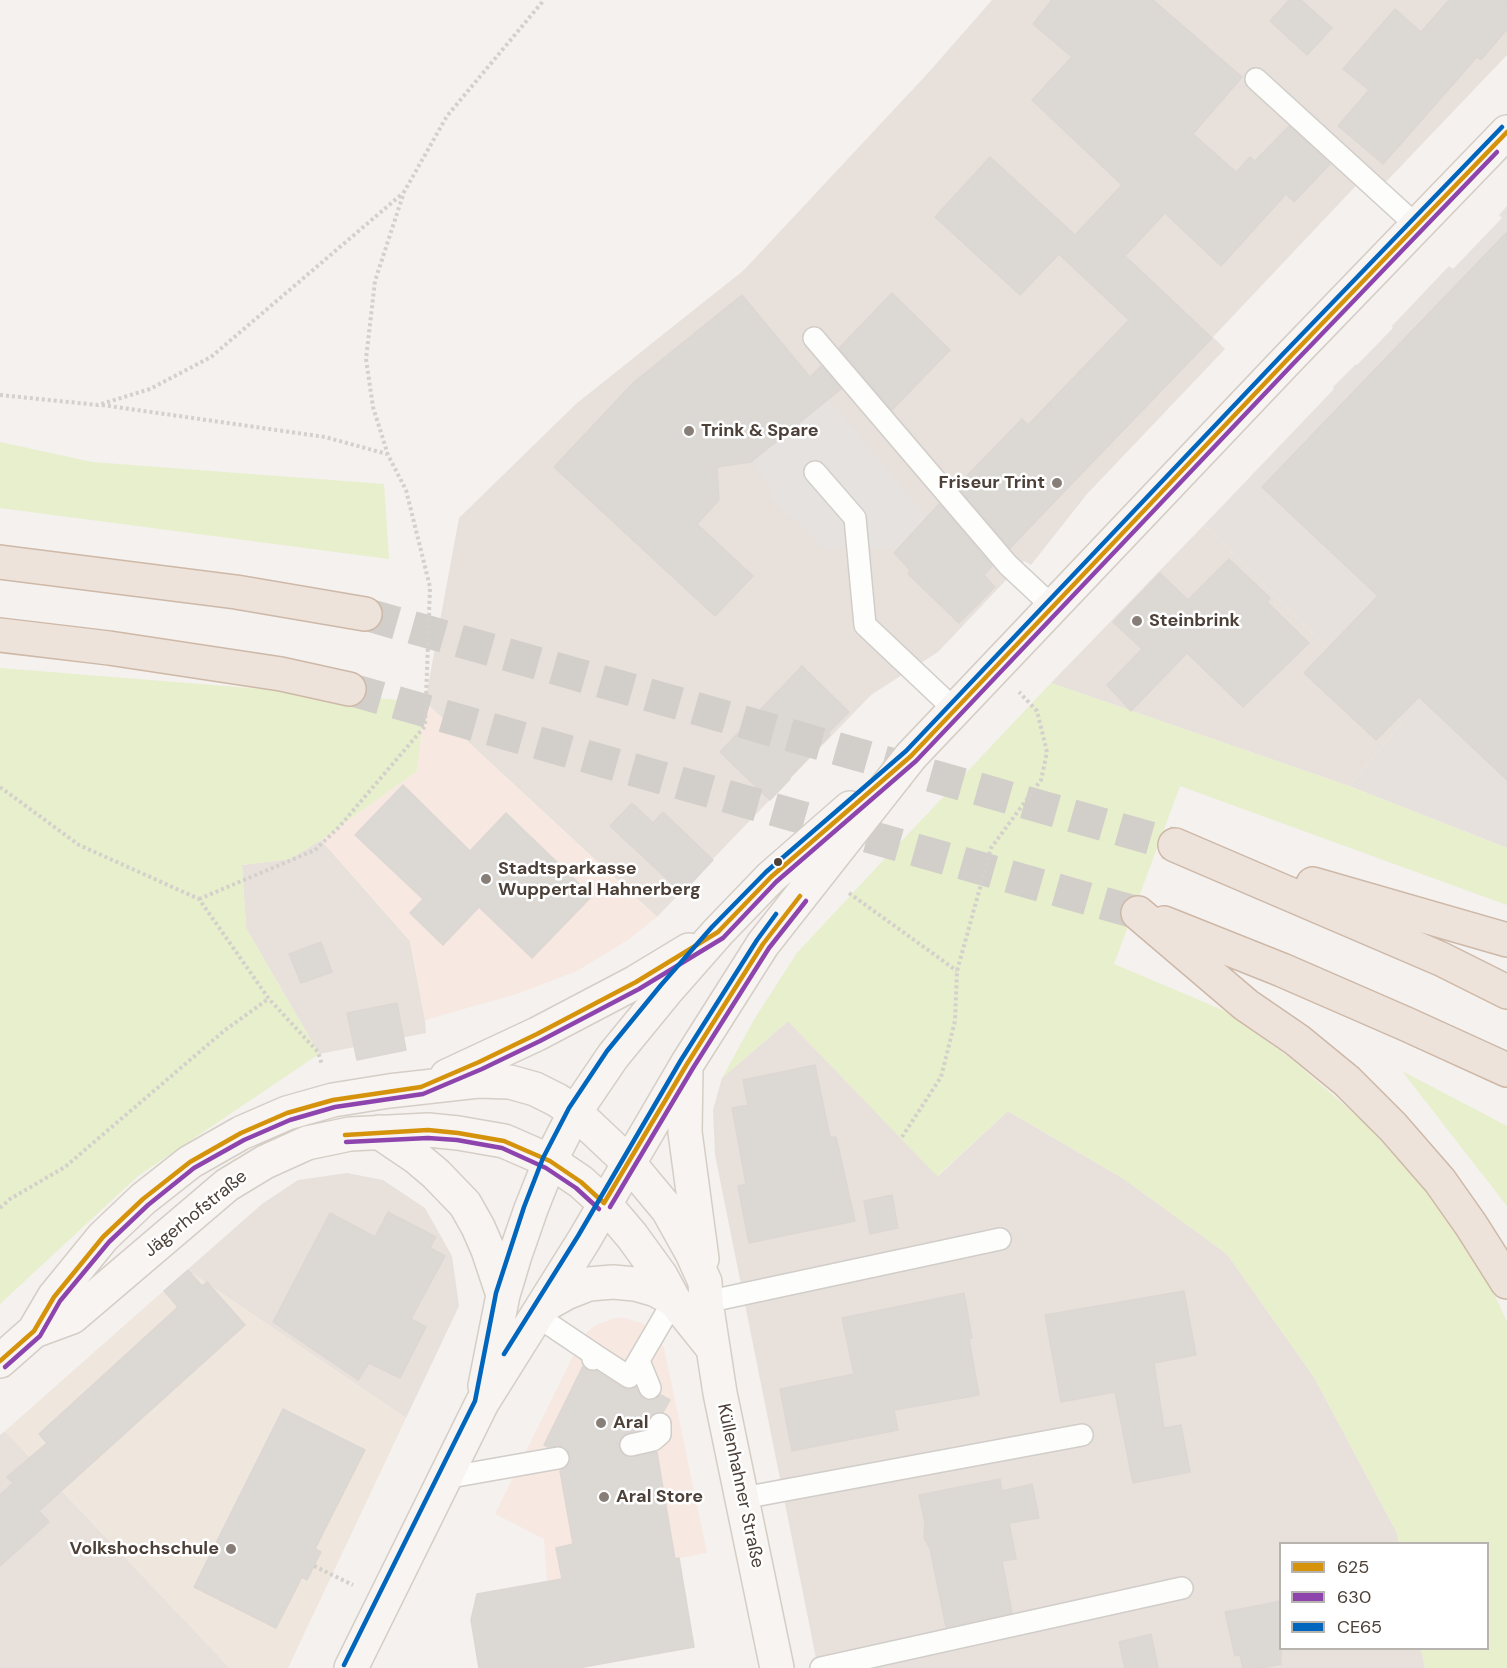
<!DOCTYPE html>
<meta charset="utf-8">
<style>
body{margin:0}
#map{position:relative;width:1507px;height:1668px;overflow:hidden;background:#f4f1ee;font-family:"DM Sans",sans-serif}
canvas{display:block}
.legend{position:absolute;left:1279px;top:1542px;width:210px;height:108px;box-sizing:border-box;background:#fff;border:2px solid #b7b3af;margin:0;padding:8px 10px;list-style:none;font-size:18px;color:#4c4038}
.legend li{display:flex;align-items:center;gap:12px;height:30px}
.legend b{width:30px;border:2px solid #b7b3af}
</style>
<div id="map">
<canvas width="1507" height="1668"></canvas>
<ul class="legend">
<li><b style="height:8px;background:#d5920b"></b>625</li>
<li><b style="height:8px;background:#8e44ad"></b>630</li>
<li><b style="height:8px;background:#0065bd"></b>CE65</li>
</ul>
</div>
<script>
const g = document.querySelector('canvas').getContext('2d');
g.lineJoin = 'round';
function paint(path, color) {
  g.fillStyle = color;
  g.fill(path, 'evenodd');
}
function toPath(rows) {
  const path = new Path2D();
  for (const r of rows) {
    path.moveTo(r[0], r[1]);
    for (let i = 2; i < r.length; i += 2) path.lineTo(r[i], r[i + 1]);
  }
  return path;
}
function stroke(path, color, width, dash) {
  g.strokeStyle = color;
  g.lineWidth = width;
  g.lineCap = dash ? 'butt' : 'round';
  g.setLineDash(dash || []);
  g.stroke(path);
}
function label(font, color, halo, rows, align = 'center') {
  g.font = font + ' "DM Sans",sans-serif';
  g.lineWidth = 5;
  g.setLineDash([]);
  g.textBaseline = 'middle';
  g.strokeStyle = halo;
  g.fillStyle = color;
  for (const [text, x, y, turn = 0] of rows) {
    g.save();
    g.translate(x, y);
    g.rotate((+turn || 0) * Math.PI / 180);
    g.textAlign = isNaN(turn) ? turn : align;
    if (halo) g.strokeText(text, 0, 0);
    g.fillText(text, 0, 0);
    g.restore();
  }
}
const residential = toPath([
 [992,0,1507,0,1507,55,1382,186,1368,173,1213,337,1225,349,1087,494,1031,565,1024,561,938,652,871,695,657,917,425,702,459,518,577,403,744,270,929,72],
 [1204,525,1402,723,1349,786,1051,683],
 [321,840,410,941,425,1020,426,1033,319,1054,246,928,242,865,289,859],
 [788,1021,938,1176,1008,1111,1124,1179,1227,1254,1314,1377,1397,1533,1399,1543,1280,1544,1280,1648,1421,1649,1425,1668,818,1668,715,1155,713,1110,722,1078],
 [347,1173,383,1180,425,1208,452,1256,459,1306,406,1418,187,1270,262,1204,298,1180],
 [5,1431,230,1668,0,1668,0,1435]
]);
const commercial = toPath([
 [425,702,657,917,628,940,577,971,517,994,425,1020,410,941,321,840,417,771],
 [615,1318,624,1318,642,1323,650,1328,661,1341,664,1348,707,1553,547,1582,544,1539,495,1514,581,1340,587,1332,596,1325]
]);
const industrial = toPath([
 [1507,206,1507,848,1349,786,1402,723,1204,525,1334,389,1333,387,1356,364,1357,365,1393,328,1392,326,1449,266,1453,269,1502,218,1499,215]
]);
const education = toPath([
 [187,1270,406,1418,288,1668,230,1668,5,1431]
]);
const green = toPath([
 [0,442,92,462,384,484,389,559,0,508],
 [0,668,425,702,417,771,321,840,290,859,242,865,246,928,319,1054,138,1176,0,1304],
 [1051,683,1349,786,1507,848,1507,905,1180,786,1114,964,1225,1011,1290,1058,1363,1121,1440,1206,1491,1287,1507,1322,1507,1668,1425,1668,1421,1649,1488,1648,1488,1544,1399,1543,1397,1533,1314,1377,1227,1254,1124,1179,1008,1111,937,1176,788,1021,722,1078,755,1018,797,953,878,866],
 [1402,1071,1507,1126,1507,1206]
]);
const parking = toPath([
 [828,399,927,517,898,548,823,548,770,498,772,488,751,462]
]);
const building = toPath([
 [1052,0,1153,0,1242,77,1193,134,1236,172,1250,157,1255,161,1289,126,1330,164,1294,202,1286,194,1221,266,1165,213,1125,256,1212,338,1010,548,957,486,1022,419,1028,425,1129,320,1059,254,1020,295,935,217,990,157,1075,235,1122,185,1032,100,1072,57,1033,24,1052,0],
 [1289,0,1301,0,1332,28,1307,55,1270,21,1289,0],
 [1449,0,1507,0,1507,29,1481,60,1477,57,1383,164,1338,126,1369,90,1343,69,1395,9,1421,32,1449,0],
 [1507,232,1507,780,1419,697,1376,740,1304,673,1378,596,1262,487,1507,232],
 [892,293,950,350,892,410,839,348,892,293],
 [742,295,810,377,821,366,841,389,751,462,717,467,719,500,697,524,753,576,715,616,554,467,634,382,742,295],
 [939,504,992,566,984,575,995,587,959,623,908,574,910,570,894,553,939,504],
 [1229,559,1270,598,1267,602,1309,643,1243,707,1187,653,1131,711,1107,685,1142,649,1113,622,1160,573,1188,600,1229,559],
 [802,666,849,712,828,733,830,735,789,778,790,779,770,800,720,752,802,666],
 [403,785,470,851,506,813,592,896,532,958,479,907,443,945,410,913,423,899,355,835,403,785],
 [632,803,653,823,663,812,713,860,682,893,610,826,632,803],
 [321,942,332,972,301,983,289,954,321,942],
 [397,1003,406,1050,357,1060,347,1013,397,1003],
 [815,1065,830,1137,836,1137,855,1221,749,1243,738,1186,746,1184,732,1108,748,1105,743,1080,815,1065],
 [892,1195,898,1228,870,1234,864,1201,892,1195],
 [388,1212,436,1237,430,1248,445,1256,411,1319,426,1327,400,1378,369,1363,358,1380,273,1322,330,1213,375,1237,388,1212],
 [188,1270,202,1286,207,1282,245,1325,39,1511,49,1522,0,1566,0,1495,13,1483,7,1477,47,1443,39,1434,178,1307,164,1291,188,1270],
 [1184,1291,1196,1355,1154,1363,1164,1428,1181,1425,1190,1472,1133,1483,1115,1392,1061,1402,1045,1315,1184,1291],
 [964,1293,972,1338,969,1339,979,1395,894,1410,898,1430,792,1451,780,1389,854,1374,842,1318,964,1293],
 [583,1366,588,1371,596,1371,623,1388,629,1390,636,1387,642,1398,648,1400,655,1400,661,1395,670,1400,663,1412,654,1413,649,1417,647,1428,623,1435,619,1441,619,1447,621,1453,628,1457,634,1457,657,1452,675,1559,679,1558,694,1647,578,1668,479,1668,471,1620,477,1594,562,1579,556,1548,573,1544,560,1471,567,1467,570,1463,571,1456,568,1450,563,1446,548,1447,544,1445,583,1366],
 [283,1409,365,1450,315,1549,321,1552,307,1580,302,1577,276,1628,194,1587,283,1409],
 [1000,1479,1002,1491,1032,1484,1039,1518,1009,1523,1016,1559,1002,1561,1012,1613,946,1627,930,1548,924,1538,925,1523,919,1495,1000,1479],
 [1281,1601,1281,1664,1261,1668,1243,1668,1240,1655,1235,1656,1225,1612,1281,1601],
 [1151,1634,1158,1668,1125,1668,1119,1642,1151,1634]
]);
const highwayTunnel = toPath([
 [365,614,1175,845],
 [349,689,1138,913]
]);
const path = toPath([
 [0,395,98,405,150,389,211,357,402,194],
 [102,405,325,437,387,454],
 [0,787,79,845,199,899,269,999,318,1052,322,1065],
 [849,893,957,971],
 [199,899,315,850,339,827,425,726,430,587,406,490,388,455,373,407,366,359,375,281,404,192,447,116,544,0],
 [902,1137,941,1077,955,1021,957,971,991,848,1041,780,1047,752,1037,711,1019,692],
 [0,1208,10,1199,65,1167,225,1030,268,999],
 [314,1566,353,1585]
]);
const lane = toPath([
 [1256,79,1417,226],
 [814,338,1008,565,1053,607],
 [815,472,855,518,865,625,955,710],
 [706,1302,1000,1239],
 [537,1316,595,1355,593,1359],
 [595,1355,629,1377,674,1300],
 [639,1361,650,1388],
 [631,1445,653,1440,660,1434,660,1424],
 [445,1478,558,1458],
 [743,1498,1082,1435],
 [821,1668,1182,1588]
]);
const secondary = toPath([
 [686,1069,685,1132,702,1259],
 [447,1076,537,1034,636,982,689,950],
 [379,1132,416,1157,436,1174,465,1204,478,1227,488,1250,503,1295],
 [543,1306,566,1293,589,1284,613,1282,635,1284,656,1290,674,1300],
 [34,1331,72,1317,227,1185,265,1162,307,1143,350,1134,428,1130,458,1133,504,1141,550,1161,581,1182,604,1203,632,1236,661,1276,674,1300,711,1346],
 [0,1361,34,1331,54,1297,103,1237,143,1199,190,1162,241,1133,287,1113,333,1100,389,1091,478,1081,510,1082,535,1089,557,1100,575,1112,628,1162,668,1210,692,1253,705,1282,706,1302,720,1393,777,1668],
 [485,1386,503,1295,515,1255,531,1209,550,1161,575,1112,613,1056,667,990,718,932,771,877,850,808],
 [351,1668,482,1403,584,1240,687,1064,763,944,911,756,1286,361,1507,132]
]);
const highway = toPath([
 [0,562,236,592,365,614],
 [0,635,109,648,281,674,349,689],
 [1175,845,1441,959,1507,992],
 [1313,884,1507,940],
 [1138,913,1246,1005,1297,1040,1347,1081,1393,1127,1440,1181,1471,1225,1507,1282],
 [1164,923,1282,970,1406,1024,1507,1070]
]);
const bus1 = toPath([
 [345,1135,428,1130,458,1133,504,1141,550,1161,581,1182,604,1203],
 [604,1203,687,1064,763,944,800,896],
 [0,1361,34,1331,54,1297,103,1237,143,1199,190,1162,241,1133,287,1113,333,1100,421,1087,479,1062,537,1034,636,982,718,932,771,877,911,756,1286,361,1507,132]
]);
const bus2 = toPath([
 [346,1142,428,1138,457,1140,502,1148,546,1168,576,1188,599,1209],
 [610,1207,693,1068,769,948,806,901],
 [5,1367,40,1336,60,1301,109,1242,148,1205,194,1168,244,1140,290,1120,335,1107,423,1094,482,1069,540,1041,639,989,723,938,776,882,916,761,1291,366,1497,152]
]);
const bus3 = toPath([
 [504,1354,578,1236,681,1060,757,940,776,914],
 [344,1665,475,1401,496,1293,524,1207,543,1158,569,1108,607,1051,661,985,712,927,766,872,906,751,1281,356,1502,127]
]);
const markers = [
 [689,431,6,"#877e78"],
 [1057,483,6,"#877e78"],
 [1137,621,6,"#877e78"],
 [778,862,5,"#4c4038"],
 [486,879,6,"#877e78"],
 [601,1423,6,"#877e78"],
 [604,1497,6,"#877e78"],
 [231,1549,6,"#877e78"]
];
const poiNames = [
 ["Trink & Spare",701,431],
 ["Friseur Trint",1045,483,"right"],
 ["Steinbrink",1149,621],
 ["Stadtsparkasse",498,869],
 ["Wuppertal Hahnerberg",498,890],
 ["Aral",613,1423],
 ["Aral Store",616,1497],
 ["Volkshochschule",219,1549,"right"]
];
const streetNames = [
 ["Jägerhofstraße",196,1214,-39],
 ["Küllenhahner Straße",740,1486,78]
];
paint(residential, '#e8e1db');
paint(commercial, '#f7e9e1');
paint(industrial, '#e7e1dd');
paint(education, '#efe6dd');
paint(green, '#e8efcc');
paint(parking, '#e6e2df');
paint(building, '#dcd8d4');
stroke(building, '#ddd7d3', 1.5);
stroke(highwayTunnel, '#d2ceca', 33, [33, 16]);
stroke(lane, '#d1cdc9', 24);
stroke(secondary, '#d5cec6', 36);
stroke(highway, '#ceb8a7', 36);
stroke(path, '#d4d0cc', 4, [3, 3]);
stroke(lane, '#fdfdfc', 21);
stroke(secondary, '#f7f4f1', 33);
stroke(highway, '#ede3db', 33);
stroke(bus1, '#d5920b', 4.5);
stroke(bus2, '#8e44ad', 4.5);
stroke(bus3, '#0065bd', 4.5);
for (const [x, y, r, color] of markers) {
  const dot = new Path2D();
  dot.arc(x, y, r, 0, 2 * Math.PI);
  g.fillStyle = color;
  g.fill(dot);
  stroke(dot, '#fff', 2);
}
label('bold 18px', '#4c4038', '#fff', poiNames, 'left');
label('18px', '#4c4038', '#fff', streetNames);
</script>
